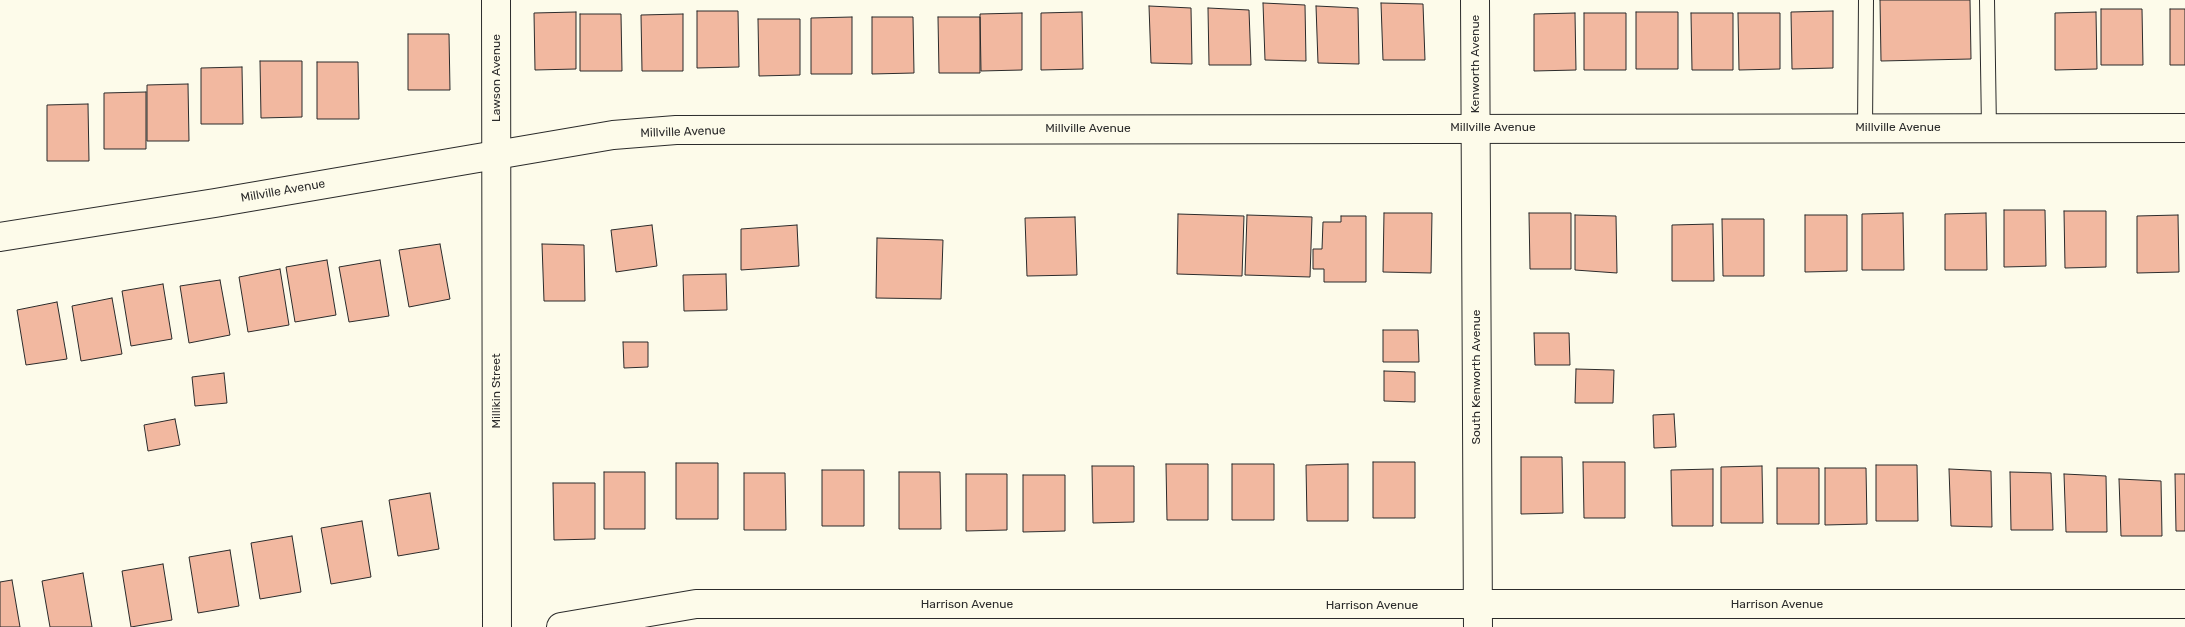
<!DOCTYPE html>
<style>
body{margin:0}
canvas{display:block;background:#fdfbea}
</style>
<canvas width="2185" height="627"></canvas>
<script>
const g = document.querySelector('canvas').getContext('2d');
g.lineJoin = 'round';
function paint(path, color) {
  g.fillStyle = color;
  g.fill(path, 'evenodd');
}
function toPath(rows) {
  const path = new Path2D();
  for (const r of rows) {
    path.moveTo(r[0], r[1]);
    for (let i = 2; i < r.length; i += 2) path.lineTo(r[i], r[i + 1]);
  }
  return path;
}
function stroke(path, color, width, dash) {
  g.strokeStyle = color;
  g.lineWidth = width;
  g.lineCap = dash ? 'butt' : 'round';
  g.setLineDash(dash || []);
  g.stroke(path);
}
function label(font, color, halo, rows, align = 'center') {
  g.font = font + ' Rubik,sans-serif';
  g.lineWidth = 4;
  g.setLineDash([]);
  g.textBaseline = 'middle';
  g.strokeStyle = halo;
  g.fillStyle = color;
  for (const [text, x, y, turn = 0] of rows) {
    g.save();
    g.translate(x, y);
    g.rotate((+turn || 0) * Math.PI / 180);
    g.textAlign = isNaN(turn) ? turn : align;
    if (halo) g.strokeText(text, 0, 0);
    g.fillText(text, 0, 0);
    g.restore();
  }
}
const building = toPath([
 [1880,0,1970,0,1971,59,1881,61,1880,0],
 [1263,3,1305,5,1306,61,1265,60,1263,3],
 [1381,3,1423,4,1425,60,1383,60,1381,3],
 [1149,6,1191,8,1192,64,1151,63,1149,6],
 [1316,6,1358,8,1359,64,1318,63,1316,6],
 [1208,8,1249,10,1251,65,1209,65,1208,8],
 [2101,9,2142,9,2143,65,2101,65,2101,9],
 [2170,9,2185,9,2185,65,2170,65,2170,9],
 [697,11,738,11,739,67,697,68,697,11],
 [1833,11,1833,68,1792,69,1791,12,1833,11],
 [576,12,576,69,535,70,534,13,576,12],
 [1082,12,1083,69,1041,70,1041,13,1082,12],
 [1636,12,1678,12,1678,69,1636,69,1636,12],
 [2096,12,2097,69,2055,70,2055,13,2096,12],
 [1022,13,1022,70,981,71,980,14,1022,13],
 [1575,13,1576,70,1534,71,1534,14,1575,13],
 [1584,13,1626,13,1626,70,1584,70,1584,13],
 [1691,13,1733,13,1733,70,1692,70,1691,13],
 [1738,13,1780,13,1780,69,1739,70,1738,13],
 [580,14,621,14,622,71,580,71,580,14],
 [683,14,683,71,642,71,641,15,683,14],
 [852,17,852,74,811,74,811,18,852,17],
 [872,17,913,17,914,73,872,74,872,17],
 [938,17,980,17,980,73,939,73,938,17],
 [758,19,800,19,800,75,759,76,758,19],
 [408,34,449,34,450,90,408,90,408,34],
 [260,61,302,61,302,117,261,118,260,61],
 [317,62,358,62,359,119,317,119,317,62],
 [242,67,243,124,201,124,201,68,242,67],
 [188,84,189,141,147,141,147,85,188,84],
 [146,92,146,149,104,149,104,93,146,92],
 [88,104,89,161,47,161,47,105,88,104],
 [2004,210,2045,210,2046,266,2004,267,2004,210],
 [2064,211,2106,211,2106,267,2065,268,2064,211],
 [1384,213,1432,213,1431,273,1383,272,1384,213],
 [1529,213,1571,213,1571,269,1530,269,1529,213],
 [1903,213,1904,270,1862,270,1862,214,1903,213],
 [1986,213,1987,270,1945,270,1945,214,1986,213],
 [1178,214,1244,216,1242,276,1177,274,1178,214],
 [1247,215,1312,217,1310,277,1245,275,1247,215],
 [1575,215,1616,216,1617,273,1575,270,1575,215],
 [1805,215,1847,215,1847,271,1805,272,1805,215],
 [2178,215,2179,272,2137,273,2137,216,2178,215],
 [1341,216,1366,216,1366,282,1324,282,1324,269,1313,269,1313,249,1322,249,1323,222,1341,222,1341,216],
 [1075,217,1077,275,1027,276,1025,218,1075,217],
 [1722,219,1764,219,1764,276,1723,276,1722,219],
 [1713,224,1714,281,1672,281,1672,225,1713,224],
 [652,225,657,266,616,272,611,230,652,225],
 [797,225,799,266,741,270,741,229,797,225],
 [877,238,943,240,941,299,876,298,877,238],
 [440,244,450,299,409,307,399,250,440,244],
 [542,244,584,245,585,301,544,301,542,244],
 [327,260,336,315,295,322,286,267,327,260],
 [380,260,389,316,349,322,339,267,380,260],
 [280,269,289,325,248,332,239,277,280,269],
 [726,274,727,310,684,311,683,275,726,274],
 [220,280,230,335,189,343,180,286,220,280],
 [163,284,172,339,131,346,122,291,163,284],
 [112,298,122,354,81,361,72,306,112,298],
 [57,302,67,359,26,365,17,310,57,302],
 [1383,330,1418,330,1419,362,1383,362,1383,330],
 [1534,333,1569,333,1570,365,1535,365,1534,333],
 [623,342,648,342,648,367,624,368,623,342],
 [1576,369,1614,370,1613,403,1575,403,1576,369],
 [1384,371,1415,372,1415,402,1384,401,1384,371],
 [224,373,227,403,195,406,192,377,224,373],
 [1674,414,1676,447,1654,448,1653,415,1674,414],
 [175,419,180,445,148,451,144,425,175,419],
 [1521,457,1562,457,1563,513,1521,514,1521,457],
 [1373,462,1415,462,1415,518,1373,518,1373,462],
 [1583,462,1625,462,1625,518,1584,518,1583,462],
 [676,463,718,463,718,519,676,519,676,463],
 [1166,464,1208,464,1208,520,1167,520,1166,464],
 [1232,464,1274,464,1274,520,1232,520,1232,464],
 [1348,464,1348,521,1307,521,1306,465,1348,464],
 [1876,465,1917,465,1918,521,1876,521,1876,465],
 [1092,466,1134,466,1134,522,1093,523,1092,466],
 [1762,466,1763,523,1721,523,1721,467,1762,466],
 [1777,468,1819,468,1819,524,1777,524,1777,468],
 [1825,468,1866,468,1867,524,1825,525,1825,468],
 [1713,469,1713,526,1672,526,1671,470,1713,469],
 [1949,469,1991,471,1992,527,1951,526,1949,469],
 [822,470,864,470,864,526,822,526,822,470],
 [604,472,645,472,645,529,604,529,604,472],
 [899,472,940,472,941,529,899,529,899,472],
 [2010,472,2051,473,2053,530,2011,530,2010,472],
 [744,473,785,473,786,530,744,530,744,473],
 [966,474,1007,474,1007,530,966,531,966,474],
 [2064,474,2106,476,2107,532,2066,532,2064,474],
 [2175,474,2185,474,2185,531,2176,531,2175,474],
 [1023,475,1065,475,1065,531,1023,532,1023,475],
 [2119,479,2161,481,2162,536,2121,536,2119,479],
 [553,483,595,483,595,539,554,540,553,483],
 [430,493,439,549,398,556,389,500,430,493],
 [362,521,371,577,331,584,321,528,362,521],
 [292,536,301,592,260,599,251,543,292,536],
 [230,550,239,606,198,613,189,557,230,550],
 [163,564,172,620,131,627,122,571,163,564],
 [83,573,92,627,50,627,42,581,83,573],
 [12,580,20,627,0,627,0,582,12,580]
]);
const lane = toPath([
 [1987,0,1989,129],
 [1865,128,1866,0]
]);
const street = toPath([
 [496,0,497,627],
 [1475,0,1478,627],
 [561,627,696,604,2185,604]
]);
const secondary = toPath([
 [0,237,215,203,613,135,676,130,2185,128]
]);
const streetNames = [
 ["Kenworth Avenue",1476,64,-90],
 ["Lawson Avenue",497,78,-90],
 ["Millville Avenue",1493,128],
 ["Millville Avenue",1898,128],
 ["Millville Avenue",1088,129],
 ["Millville Avenue",683,132,-2],
 ["Millville Avenue",283,191,-10],
 ["South Kenworth Avenue",1477,377,-90],
 ["Millikin Street",497,391,-90],
 ["Harrison Avenue",967,605],
 ["Harrison Avenue",1777,605],
 ["Harrison Avenue",1372,606]
];
paint(building, '#f2b8a0');
stroke(building, '#2b2b2b', 1);
stroke(lane, '#2b2b2b', 16);
stroke(street, '#2b2b2b', 30);
stroke(secondary, '#2b2b2b', 30);
stroke(lane, '#fdfbea', 14);
stroke(street, '#fdfbea', 28);
stroke(secondary, '#fdfbea', 28);
label('12px', '#2b2b2b', '#fdfbea', streetNames);
</script>
